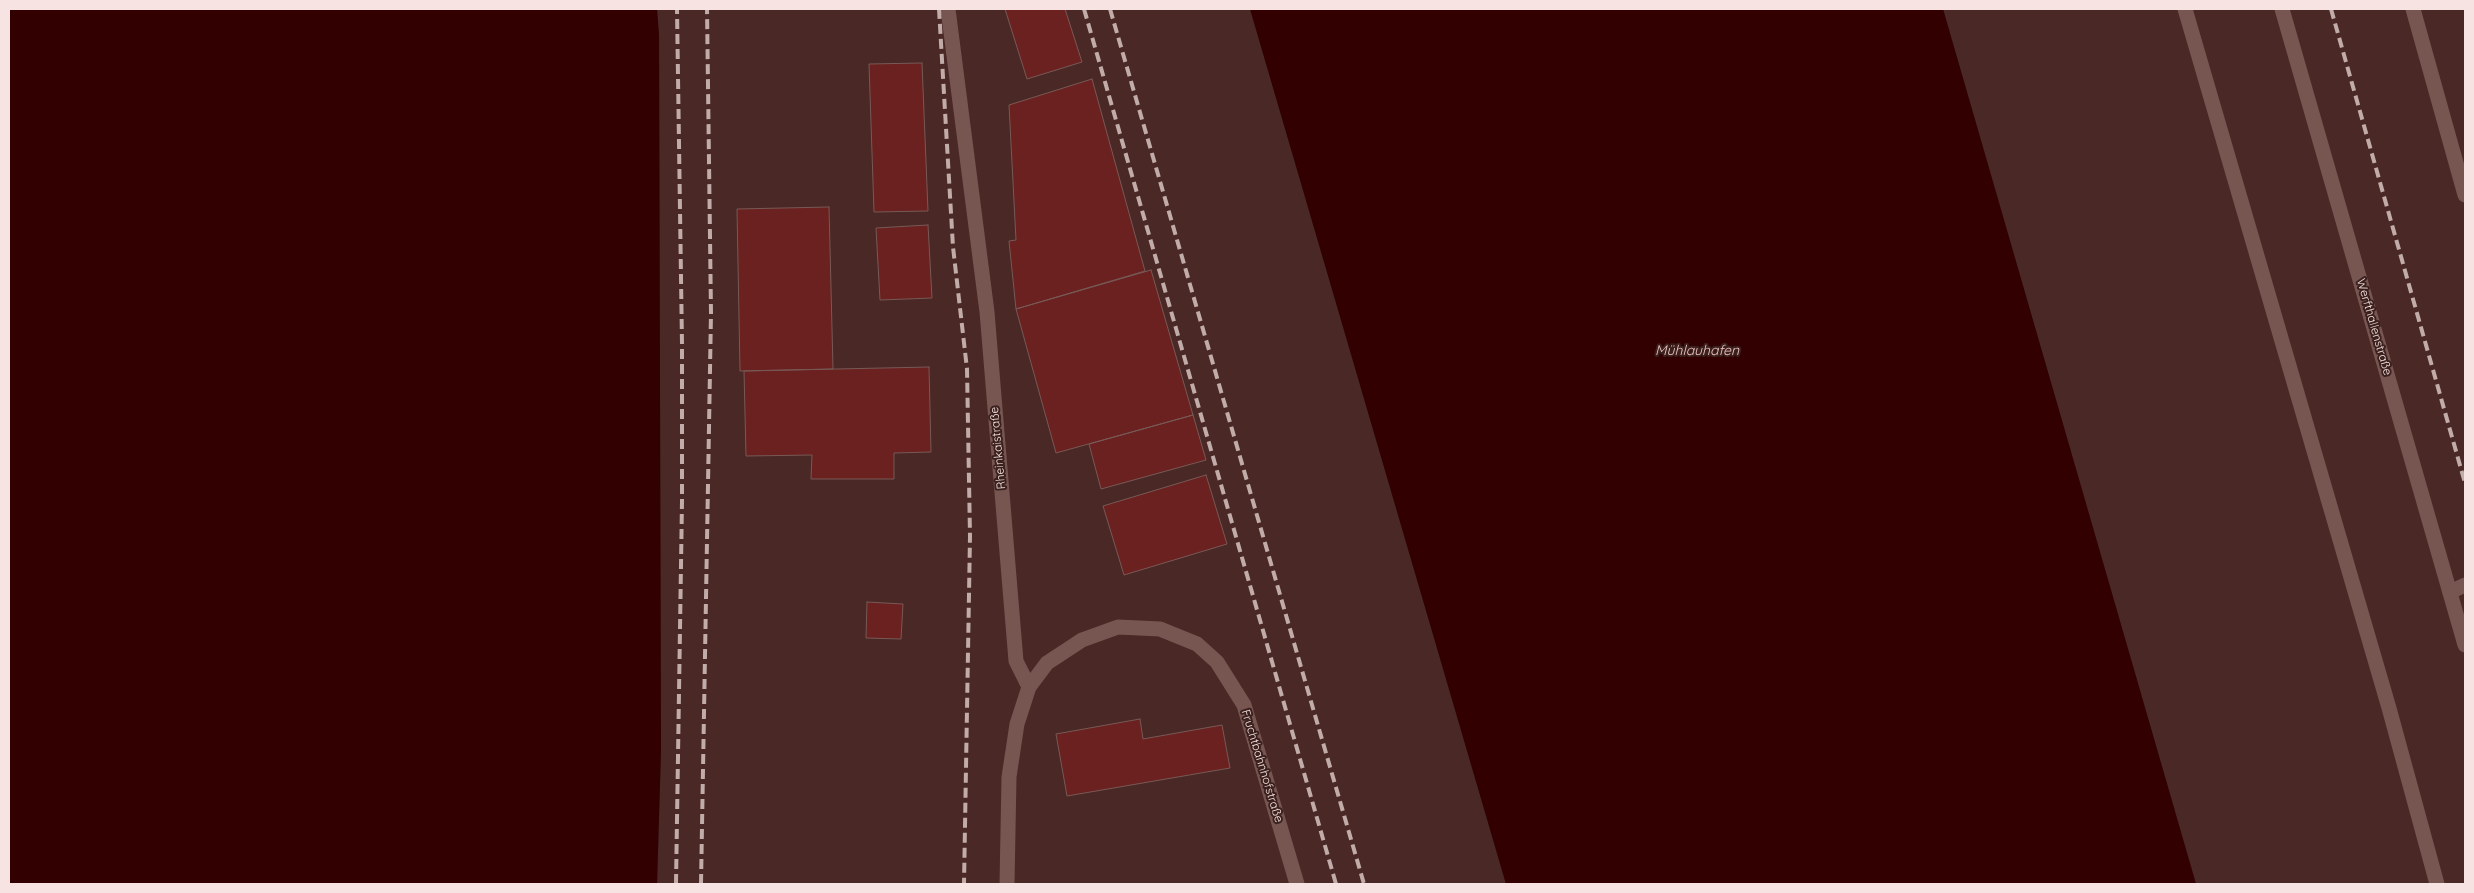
<!DOCTYPE html>
<meta charset="utf-8">
<style>
body{margin:0}
#map{position:relative;width:2474px;height:893px;overflow:hidden;background:#3b211e;font-family:Quicksand,sans-serif}
canvas{display:block}
.frame{position:absolute;inset:0;border:10px solid #f7e4e2;pointer-events:none}
</style>
<div id="map">
<canvas width="2474" height="893"></canvas>
<div class="frame"></div>
</div>
<script>
const g = document.querySelector('canvas').getContext('2d');
g.lineJoin = 'round';
function paint(path, color) {
  g.fillStyle = color;
  g.fill(path, 'evenodd');
}
function toPath(rows) {
  const path = new Path2D();
  for (const r of rows) {
    path.moveTo(r[0], r[1]);
    for (let i = 2; i < r.length; i += 2) path.lineTo(r[i], r[i + 1]);
  }
  return path;
}
function stroke(path, color, width, dash) {
  g.strokeStyle = color;
  g.lineWidth = width;
  g.lineCap = dash ? 'butt' : 'round';
  g.setLineDash(dash || []);
  g.stroke(path);
}
function label(font, color, halo, rows, align = 'center') {
  g.font = font + ' Quicksand,sans-serif';
  g.lineWidth = 4;
  g.setLineDash([]);
  g.textBaseline = 'middle';
  g.strokeStyle = halo;
  g.fillStyle = color;
  for (const [text, x, y, turn = 0] of rows) {
    g.save();
    g.translate(x, y);
    g.rotate((+turn || 0) * Math.PI / 180);
    g.textAlign = isNaN(turn) ? turn : align;
    if (halo) g.strokeText(text, 0, 0);
    g.fillText(text, 0, 0);
    g.restore();
  }
}
const built = toPath([
 [657,9,1250,9,1506,884,657,884,661,750,659,35],
 [1943,9,2465,9,2465,884,2196,884]
]);
const water = toPath([
 [9,9,657,9,659,35,661,750,657,884,9,884],
 [1250,9,1943,9,2196,884,1506,884]
]);
const building = toPath([
 [1005,9,1065,9,1082,62,1027,79,1005,9],
 [922,63,928,211,874,212,869,64,922,63],
 [1092,79,1145,271,1016,309,1009,241,1016,240,1009,105,1092,79],
 [829,207,833,369,740,371,737,209,829,207],
 [928,225,932,298,880,300,876,228,928,225],
 [1151,270,1193,415,1056,453,1016,309,1151,270],
 [929,367,931,452,894,453,894,479,811,479,812,455,746,456,744,371,929,367],
 [1193,415,1206,460,1101,489,1089,444,1193,415],
 [1206,475,1227,544,1124,575,1103,506,1206,475],
 [867,602,903,604,901,639,866,638,867,602],
 [1140,719,1143,739,1222,725,1230,768,1067,796,1056,734,1140,719]
]);
const lane = toPath([
 [948,9,987,312,1016,661,1029,687],
 [2185,9,2389,708,2437,884],
 [2413,9,2465,195],
 [2450,592,2465,585]
]);
const street = toPath([
 [2282,9,2465,645],
 [1007,884,1009,777,1017,724,1029,687,1047,663,1082,640,1118,627,1160,629,1197,644,1217,662,1244,705,1297,884]
]);
const rail = toPath([
 [939,9,953,247,967,369,970,536,964,884],
 [1084,9,1336,884],
 [1110,9,1364,884],
 [2331,9,2465,483],
 [676,884,682,501,682,344,677,9],
 [701,884,711,313,707,9]
]);
const streetNames = [
 ["Werfthallenstraße",2374,327,74],
 ["Rheinkaistraße",998,448,-95],
 ["Fruchtbahnhofstraße",1262,766,73]
];
const waterNames = [
 ["Mühlauhafen",1697,351]
];
paint(built, '#492825');
paint(water, '#320001');
paint(building, '#6a211f');
stroke(building, '#785956', 1);
stroke(lane, '#775551', 15);
stroke(street, '#775551', 15);
stroke(rail, '#c1aca9', 4, [10, 5]);
label('12px', '#f7e4e2', '#3b211e', streetNames);
label('italic 14px', '#f3c4bf', '#3b211e', waterNames);
</script>
